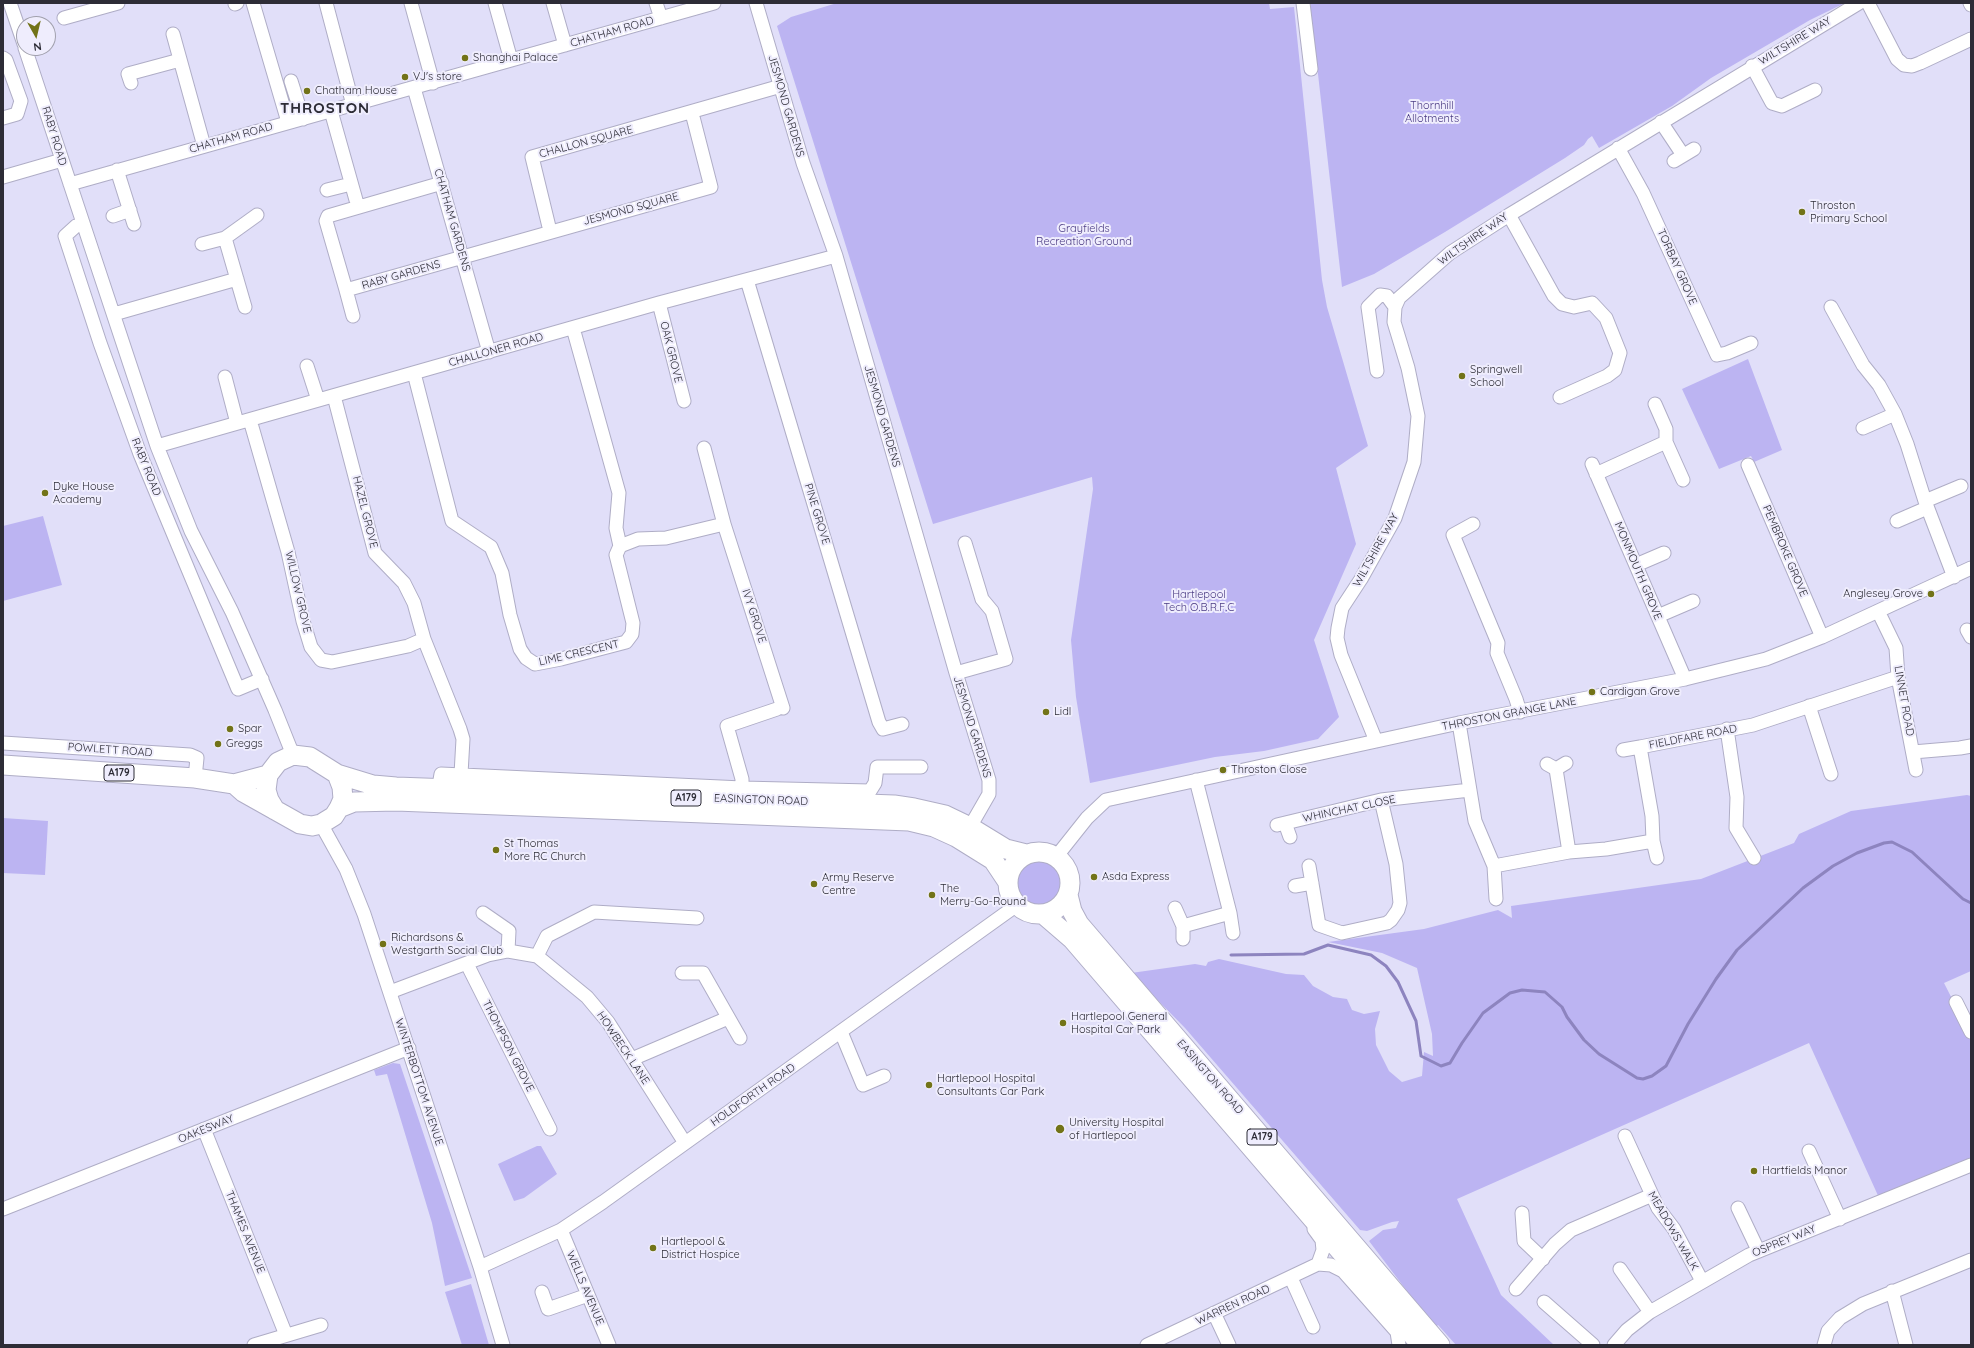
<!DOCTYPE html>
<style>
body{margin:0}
#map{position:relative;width:1974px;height:1348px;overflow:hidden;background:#e1dff9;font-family:Quicksand,sans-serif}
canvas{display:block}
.frame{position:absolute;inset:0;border:4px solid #2d2c36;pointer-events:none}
.north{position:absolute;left:16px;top:16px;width:40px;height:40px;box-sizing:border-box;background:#efedfd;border:1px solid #a1a0ad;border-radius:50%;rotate:172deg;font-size:11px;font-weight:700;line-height:16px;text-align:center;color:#2d2c36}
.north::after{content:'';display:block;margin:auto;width:14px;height:18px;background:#727318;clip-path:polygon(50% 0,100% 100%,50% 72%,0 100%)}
</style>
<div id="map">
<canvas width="1974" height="1348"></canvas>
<div class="frame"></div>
<div class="north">N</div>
</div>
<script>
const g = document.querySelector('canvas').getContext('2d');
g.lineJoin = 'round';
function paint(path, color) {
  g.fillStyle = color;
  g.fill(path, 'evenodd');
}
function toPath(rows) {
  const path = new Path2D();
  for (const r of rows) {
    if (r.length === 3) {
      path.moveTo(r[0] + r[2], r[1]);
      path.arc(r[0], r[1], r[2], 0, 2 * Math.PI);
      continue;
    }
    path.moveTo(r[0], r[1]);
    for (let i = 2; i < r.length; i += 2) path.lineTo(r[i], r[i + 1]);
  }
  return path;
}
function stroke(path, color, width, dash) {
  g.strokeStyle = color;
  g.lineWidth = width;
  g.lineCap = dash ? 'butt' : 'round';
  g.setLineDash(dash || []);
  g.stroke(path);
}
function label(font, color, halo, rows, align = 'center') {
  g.font = font + ' Quicksand,sans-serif';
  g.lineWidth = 4;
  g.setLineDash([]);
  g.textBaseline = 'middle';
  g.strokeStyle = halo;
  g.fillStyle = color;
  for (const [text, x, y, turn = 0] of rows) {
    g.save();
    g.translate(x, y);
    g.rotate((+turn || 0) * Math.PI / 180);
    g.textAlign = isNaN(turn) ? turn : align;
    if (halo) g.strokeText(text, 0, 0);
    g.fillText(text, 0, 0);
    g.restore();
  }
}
const green = toPath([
 [837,3,1269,3,1270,9,1294,7,1322,280,1327,307,1368,446,1336,468,1356,544,1314,640,1339,717,1318,739,1264,751,1215,757,1090,783,1076,697,1071,640,1093,489,1092,477,933,524,777,26,791,17],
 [1310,3,1573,4,1845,3,1810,20,1711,78,1672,106,1599,148,1592,136,1588,139,1584,145,1565,158,1445,232,1374,274,1342,287],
 [1748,359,1782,450,1754,462,1751,456,1719,469,1682,389],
 [43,516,62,585,3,601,3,526],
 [1967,795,1971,796,1971,971,1944,983,1971,1036,1971,1163,1880,1200,1809,1043,1457,1199,1501,1295,1554,1345,1456,1345,1438,1325,1435,1328,1369,1241,1383,1230,1396,1228,1399,1221,1392,1222,1367,1231,1360,1230,1185,1028,1131,973,1195,964,1206,966,1208,962,1219,959,1286,974,1304,975,1313,986,1333,997,1347,999,1352,1010,1364,1014,1380,1011,1375,1029,1376,1045,1389,1071,1402,1082,1422,1076,1424,1052,1433,1056,1432,1034,1417,968,1382,953,1328,942,1424,929,1498,910,1512,918,1511,906,1701,879,1794,843,1799,834,1851,811],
 [3,818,48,821,45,875,3,873],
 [1038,884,23],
 [393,1063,400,1064,472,1278,445,1286,432,1223,387,1074,376,1076,374,1070],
 [537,1146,541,1146,557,1174,524,1198,514,1201,498,1164],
 [471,1284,489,1345,462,1345,445,1292]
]);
const stream = toPath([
 [1231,955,1304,954,1328,945,1371,955,1386,966,1398,982,1416,1021,1421,1056,1441,1066,1450,1063,1462,1043,1483,1013,1510,993,1522,990,1545,992,1562,1007,1567,1017,1584,1040,1599,1054,1637,1078,1643,1079,1652,1076,1666,1066,1688,1024,1716,979,1737,950,1803,888,1833,866,1857,853,1884,843,1892,842,1912,852,1951,888,1963,899,1971,903]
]);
const minor = toPath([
 [10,3,24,44],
 [253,3,288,122],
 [326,3,353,105],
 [411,3,433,83],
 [495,3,511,60],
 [553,3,565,45],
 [656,3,661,18],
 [756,3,803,163,836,256,956,673,989,780,989,794,970,827],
 [1303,3,1311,69],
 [1868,3,1897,59,1904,65,1912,66,1920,63,1971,39],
 [1970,3,1971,5],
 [235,4,237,3],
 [64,18,118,3],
 [173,34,204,146],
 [25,48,157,446,191,531,232,612,275,710,293,755],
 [3,58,6,60,21,101,17,114,3,118],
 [1752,66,1772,103,1782,106,1815,90],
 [291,81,303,119],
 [131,83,128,74,180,60],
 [414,88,489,352],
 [331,111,356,200],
 [1661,122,1683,155],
 [1618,148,1643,193,1717,355,1727,353,1751,343],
 [1674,161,1694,149],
 [117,170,134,224],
 [3,177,62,160],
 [70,184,714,3],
 [327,190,351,184],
 [1509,215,1554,296,1562,304,1574,307,1592,303,1606,318,1620,353,1615,370,1607,376,1560,397],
 [113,216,130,210],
 [83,224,76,226,65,236,100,343,140,454,238,689,262,679],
 [550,231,532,157,781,86],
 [225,238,245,307],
 [202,244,225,238,257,215],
 [747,280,879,722,883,729,902,724],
 [346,290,326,221,328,216,442,183],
 [659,303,684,401],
 [1831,307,1863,365,1879,385,1895,414,1907,444,1925,501,1954,577],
 [114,314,237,279],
 [353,316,346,290,711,187,692,113],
 [307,366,318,400],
 [1377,371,1368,307,1380,295,1387,296,1395,307],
 [414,373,452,521,491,547,502,573,510,615,520,649,526,658,535,664,561,659,626,642,632,634,633,623,616,555,620,546,616,528,619,493,573,328],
 [225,377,237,423],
 [334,396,375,553,404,583,414,603,424,639,460,729,463,739,461,774],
 [1655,404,1666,429,1666,442,1683,480],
 [250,420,288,552,303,621,311,647,321,660,332,662,408,646,424,639],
 [1863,428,1895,414],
 [157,446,659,303,836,256],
 [704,448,724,524],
 [1592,464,1685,679],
 [1748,465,1822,637],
 [1596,474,1666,442],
 [1925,501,1961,486],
 [1897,521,1927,508],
 [1473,524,1453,535,1498,643,1497,653,1516,699,1520,712],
 [620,546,638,539,666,538,724,524,783,708],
 [1636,565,1664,553],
 [1878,611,1896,648,1898,677,1916,770],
 [1658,616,1693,601],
 [1967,630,1971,637],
 [956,673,1006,659,992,611,982,599,965,543],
 [1809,706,1831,774],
 [1459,723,1475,821,1494,866,1496,899],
 [1727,729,1737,797,1736,828,1754,858],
 [1376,741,1341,655,1337,638,1338,628,1342,608,1361,579,1395,518,1414,462,1418,416,1408,368,1394,322,1395,307,1399,298,1450,253,1509,215,1859,3],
 [3,743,190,755,197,758,195,778],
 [1623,750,1640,747],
 [1913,752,1960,748,1971,746],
 [1547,764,1556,769,1566,763],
 [1556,769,1569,852],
 [742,788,742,779,727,726,777,709],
 [437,797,441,774,742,788,870,791,875,783,877,767,921,767],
 [1285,823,1290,837],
 [321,824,346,869,364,914,480,1267,503,1345],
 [1277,825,1381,800,1470,790],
 [1653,841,1657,858],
 [1056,857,1087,818,1106,800,1459,723,1685,679,1766,659,1822,637,1971,568],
 [1309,866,1319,925,1342,933,1387,923,1391,920,1398,910,1400,903,1396,864,1381,800],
 [1494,866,1569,852,1606,849,1653,841,1652,816,1640,747,1753,725,1898,677],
 [1295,886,1312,883],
 [1175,908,1183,926,1183,939],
 [483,913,509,931,508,951],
 [1230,913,1233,933],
 [1183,926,1230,913,1196,780],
 [537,956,547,936,594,912,697,918],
 [467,964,550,1129],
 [682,973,703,973,740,1038],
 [390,992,488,955,508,951,537,956,587,997,608,1022,685,1143],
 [1956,1002,1971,1032],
 [841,1032,863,1085,884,1076],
 [632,1059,728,1018],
 [204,1129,286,1335],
 [1625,1136,1658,1208,1674,1229,1702,1281],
 [1809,1151,1840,1219],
 [1738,1208,1758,1250],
 [3,1209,409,1048],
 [1522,1213,1524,1241,1543,1259],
 [1314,1229,1322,1240,1323,1250,1318,1264],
 [561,1230,609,1345],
 [480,1267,561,1230,603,1202,1017,905],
 [1620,1269,1650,1312],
 [1291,1278,1313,1327],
 [1516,1289,1555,1244,1571,1230,1652,1195],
 [1892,1291,1906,1345],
 [542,1292,548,1309,588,1295],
 [1544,1302,1593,1345],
 [1214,1313,1229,1345],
 [254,1345,321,1325],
 [1147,1345,1318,1264,1331,1265,1343,1271,1397,1332,1399,1345],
 [1614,1345,1627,1330,1650,1312,1749,1255,1971,1165],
 [1824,1345,1828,1331,1840,1318,1863,1304,1971,1260]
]);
const highway = toPath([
 [3,765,195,778,234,784,268,775],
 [337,774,373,785,396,787,894,805,914,808,945,815,970,827,1006,849,1026,854],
 [234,784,243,792,300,824,312,826,321,824,334,816,339,808,343,799,342,787,337,774,310,757,293,755,278,762,268,775,266,790,269,800,275,810],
 [339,808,354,802,396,801,909,821,934,827,956,837,993,860,1007,881],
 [1039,883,31],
 [1068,895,1072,911,1079,924,1440,1345],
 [1043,914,1072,939,1421,1345]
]);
const markers = [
 [465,58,4,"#727318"],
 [405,77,4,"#727318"],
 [307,91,4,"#727318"],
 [1802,212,4,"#727318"],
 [1462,376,4,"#727318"],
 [45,493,4,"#727318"],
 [1931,594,4,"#727318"],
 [1592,692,4,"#727318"],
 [1046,712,4,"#727318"],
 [230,729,4,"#727318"],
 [218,744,4,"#727318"],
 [1223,770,4,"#727318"],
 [496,850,4,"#727318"],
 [1094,877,4,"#727318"],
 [814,884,4,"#727318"],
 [932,895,4,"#727318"],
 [383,944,4,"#727318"],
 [1063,1023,4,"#727318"],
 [929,1085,4,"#727318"],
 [1060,1129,5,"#727318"],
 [1754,1171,4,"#727318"],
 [653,1248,4,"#727318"]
];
const shields = [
 [119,773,30],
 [686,798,30],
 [1262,1137,30]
];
const shieldNames = [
 ["A179",119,773],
 ["A179",686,798],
 ["A179",1262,1137]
];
const streetNames = [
 ["CHATHAM ROAD",612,32,-16],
 ["WILTSHIRE WAY",1795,41,-31],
 ["JESMOND GARDENS",786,106,74],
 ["RABY ROAD",54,136,73],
 ["CHATHAM ROAD",231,138,-16],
 ["CHALLON SQUARE",586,142,-15],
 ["JESMOND SQUARE",631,209,-15],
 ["CHATHAM GARDENS",452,220,74],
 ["WILTSHIRE WAY",1473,239,-35],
 ["TORBAY GROVE",1677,267,66],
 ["RABY GARDENS",401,275,-16],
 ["CHALLONER ROAD",496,350,-16],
 ["OAK GROVE",671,352,76],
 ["JESMOND GARDENS",882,416,74],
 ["RABY ROAD",146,467,68],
 ["HAZEL GROVE",365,512,76],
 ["PINE GROVE",817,514,73],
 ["WILTSHIRE WAY",1376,550,-61],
 ["PEMBROKE GROVE",1785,551,67],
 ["MONMOUTH GROVE",1638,571,67],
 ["WILLOW GROVE",298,592,77],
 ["IVY GROVE",754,616,72],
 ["LIME CRESCENT",579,653,-13],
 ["LINNET ROAD",1904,701,80],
 ["THROSTON GRANGE LANE",1509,714,-11],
 ["JESMOND GARDENS",972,727,73],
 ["FIELDFARE ROAD",1693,737,-11],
 ["POWLETT ROAD",110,750,4],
 ["EASINGTON ROAD",761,800,2],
 ["WHINCHAT CLOSE",1349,809,-12],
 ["THOMPSON GROVE",508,1046,63],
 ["HOWBECK LANE",623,1048,56],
 ["EASINGTON ROAD",1210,1077,49],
 ["WINTERBOTTOM AVENUE",419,1082,72],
 ["HOLDFORTH ROAD",753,1095,-35],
 ["OAKESWAY",206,1129,-22],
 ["MEADOWS WALK",1673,1231,60],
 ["THAMES AVENUE",245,1232,68],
 ["OSPREY WAY",1784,1241,-22],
 ["WELLS AVENUE",585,1288,67],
 ["WARREN ROAD",1233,1305,-25]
];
const poiNames = [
 ["Shanghai Palace",473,58],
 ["VJ's store",413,77],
 ["Chatham House",315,91],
 ["Throston",1810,206],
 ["Primary School",1810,219],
 ["Springwell",1470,370],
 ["School",1470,383],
 ["Dyke House",53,487],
 ["Academy",53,500],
 ["Anglesey Grove",1923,594,"right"],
 ["Cardigan Grove",1600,692],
 ["Lidl",1054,712],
 ["Spar",238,729],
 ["Greggs",226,744],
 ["Throston Close",1231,770],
 ["St Thomas",504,844],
 ["More RC Church",504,857],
 ["Asda Express",1102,877],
 ["Army Reserve",822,878],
 ["Centre",822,891],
 ["The",940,889],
 ["Merry-Go-Round",940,902],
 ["Richardsons &",391,938],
 ["Westgarth Social Club",391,951],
 ["Hartlepool General",1071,1017],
 ["Hospital Car Park",1071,1030],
 ["Hartlepool Hospital",937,1079],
 ["Consultants Car Park",937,1092],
 ["University Hospital",1069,1123],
 ["of Hartlepool",1069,1136],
 ["Hartfields Manor",1762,1171],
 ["Hartlepool &",661,1242],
 ["District Hospice",661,1255]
];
const parkNames = [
 ["Thornhill",1432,106],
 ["Allotments",1432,119],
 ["Grayfields",1084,229],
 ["Recreation Ground",1084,242],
 ["Hartlepool",1199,595],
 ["Tech O.B.R.F.C",1199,608]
];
const districtNames = [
 ["THROSTON",325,108]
];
paint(green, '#bcb4f2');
stroke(stream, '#8d84bf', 3);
stroke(minor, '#afadc6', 15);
stroke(highway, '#afadc6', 21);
stroke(minor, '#fff', 13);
stroke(highway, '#fff', 19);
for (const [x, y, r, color] of markers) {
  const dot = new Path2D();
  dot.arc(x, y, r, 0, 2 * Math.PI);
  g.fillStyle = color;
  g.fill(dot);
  stroke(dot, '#efedfd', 1.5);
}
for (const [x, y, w] of shields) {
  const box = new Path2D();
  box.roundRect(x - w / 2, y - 8, w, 16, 3);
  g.fillStyle = '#efedfd';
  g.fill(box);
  stroke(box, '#2d2c36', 1);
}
label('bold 10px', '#2d2c36', null, shieldNames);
label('11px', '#2d2c36', '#efedfd', streetNames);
label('11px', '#2d2c36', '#efedfd', poiNames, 'left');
label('11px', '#4a3a83', '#efedfd', parkNames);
g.letterSpacing = '1px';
label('bold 15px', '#2d2c36', '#efedfd', districtNames);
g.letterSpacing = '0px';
</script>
